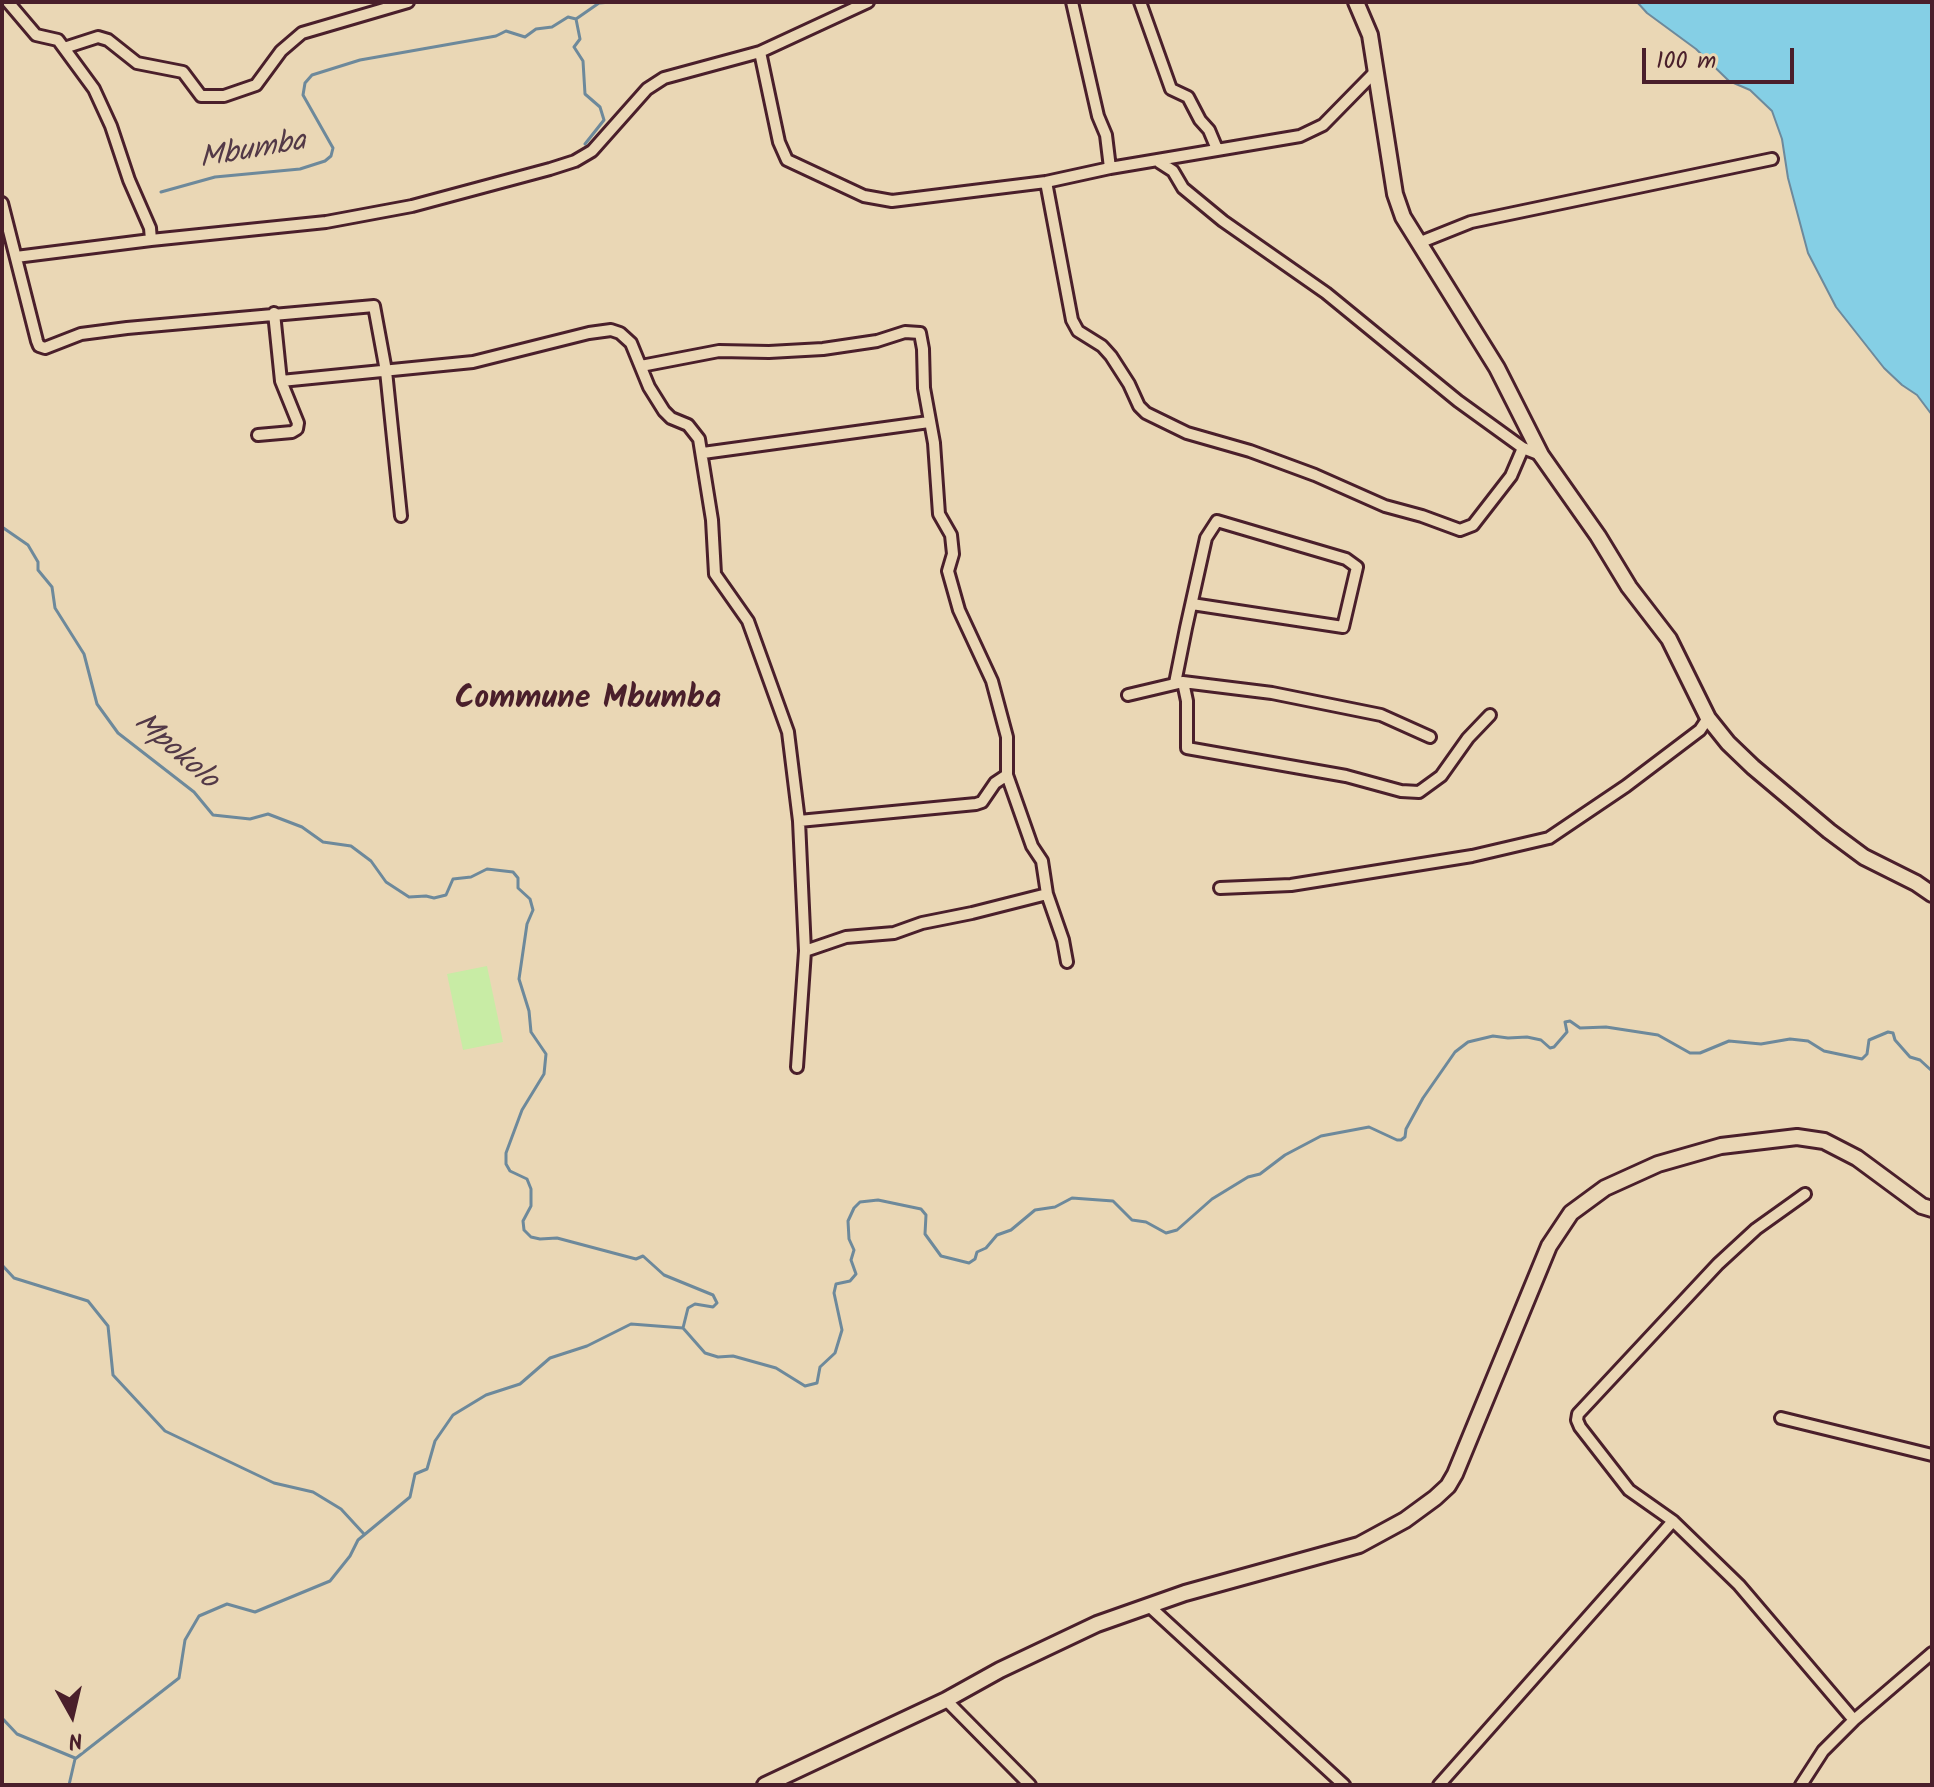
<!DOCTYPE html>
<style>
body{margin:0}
#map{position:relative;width:1934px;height:1787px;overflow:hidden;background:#ead7b5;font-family:Kalam,sans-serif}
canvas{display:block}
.frame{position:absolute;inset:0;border:4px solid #4a1f2b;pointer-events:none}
.north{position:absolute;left:32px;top:1675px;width:80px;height:80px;-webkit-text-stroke:6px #ead7b5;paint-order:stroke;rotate:172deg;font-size:22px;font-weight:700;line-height:32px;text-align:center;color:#4a1f2b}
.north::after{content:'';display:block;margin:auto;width:28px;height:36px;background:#4a1f2b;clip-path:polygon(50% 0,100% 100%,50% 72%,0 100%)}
.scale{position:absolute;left:1642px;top:48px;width:152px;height:36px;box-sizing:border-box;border:4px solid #4a1f2b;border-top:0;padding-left:10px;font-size:24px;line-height:28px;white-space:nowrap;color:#4a1f2b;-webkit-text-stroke:6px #ead7b5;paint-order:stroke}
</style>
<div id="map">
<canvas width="1934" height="1787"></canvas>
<div class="frame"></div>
<div class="north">N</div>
<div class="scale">100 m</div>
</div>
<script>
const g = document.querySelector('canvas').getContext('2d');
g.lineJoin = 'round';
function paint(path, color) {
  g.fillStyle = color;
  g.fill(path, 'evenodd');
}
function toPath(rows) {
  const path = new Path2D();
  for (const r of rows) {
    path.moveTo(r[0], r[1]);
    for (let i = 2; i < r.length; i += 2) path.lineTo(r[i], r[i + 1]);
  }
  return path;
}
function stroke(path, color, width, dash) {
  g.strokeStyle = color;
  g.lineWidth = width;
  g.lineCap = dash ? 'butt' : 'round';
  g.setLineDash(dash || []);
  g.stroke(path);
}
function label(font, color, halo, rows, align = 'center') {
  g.font = font + ' Kalam,sans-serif';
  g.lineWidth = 6;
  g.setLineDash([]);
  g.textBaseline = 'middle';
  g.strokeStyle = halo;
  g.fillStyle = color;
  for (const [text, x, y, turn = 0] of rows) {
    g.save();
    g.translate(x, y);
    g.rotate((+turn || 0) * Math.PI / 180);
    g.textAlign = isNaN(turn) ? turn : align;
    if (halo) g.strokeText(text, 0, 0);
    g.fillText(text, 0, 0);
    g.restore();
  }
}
const green = toPath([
 [487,966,503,1042,463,1050,447,974]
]);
const water = toPath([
 [1637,2,1932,2,1932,415,1917,395,1902,385,1884,368,1836,307,1808,253,1788,178,1782,139,1772,111,1750,90,1729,81,1696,49,1647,13,1637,2]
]);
const stream = toPath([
 [576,19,580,39,574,47,583,61,585,94,600,107,604,120,585,144],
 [161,192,215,177,300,169,325,161,331,156,333,148,303,95,305,83,312,75,360,60,496,36,506,31,525,37,536,29,552,27,568,17,576,19,599,3,611,2],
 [2,527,28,545,38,562,38,570,52,587,55,608,84,654,97,704,118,733,194,792,213,815,250,819,268,814,302,827,323,842,351,846,371,861,386,882,409,897,426,896,434,898,446,895,453,879,471,877,487,869,513,872,518,878,518,888,530,899,533,910,527,924,519,979,529,1011,531,1032,546,1054,544,1074,522,1110,506,1153,506,1164,510,1171,527,1179,531,1189,531,1206,523,1221,524,1230,531,1237,540,1239,557,1238,636,1259,643,1256,664,1275,713,1295,717,1303,713,1307,695,1304,688,1308,683,1328],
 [2,1265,14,1278,88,1301,108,1326,113,1375,165,1431,274,1483,313,1492,341,1509,364,1534],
 [2,1718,17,1734,75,1758],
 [69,1785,75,1759,179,1678,185,1640,199,1616,227,1604,255,1612,330,1581,350,1556,358,1540,410,1497,415,1474,427,1469,435,1441,453,1415,486,1395,520,1384,550,1358,587,1346,631,1324,683,1328,705,1353,718,1357,733,1356,776,1368,805,1386,817,1383,820,1367,835,1353,842,1330,834,1293,836,1284,850,1281,856,1274,851,1260,854,1250,849,1239,848,1221,854,1208,860,1202,878,1200,921,1209,926,1215,925,1234,941,1256,969,1263,975,1259,977,1252,986,1248,997,1235,1011,1230,1035,1210,1055,1207,1072,1198,1113,1201,1132,1220,1146,1222,1166,1233,1177,1230,1212,1199,1248,1177,1260,1174,1285,1155,1321,1136,1369,1127,1397,1140,1401,1140,1405,1137,1406,1129,1423,1098,1455,1052,1468,1042,1493,1036,1508,1038,1527,1037,1541,1040,1550,1048,1554,1047,1567,1032,1565,1022,1570,1021,1580,1028,1606,1027,1658,1035,1690,1053,1700,1053,1729,1041,1761,1044,1790,1039,1808,1041,1824,1051,1862,1059,1867,1054,1869,1040,1888,1032,1893,1033,1895,1040,1910,1057,1920,1060,1932,1071]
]);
const minor = toPath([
 [8,2,36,35,58,40,94,89,111,126,129,180,150,228,151,240],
 [1072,2,1098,116,1106,135,1110,168],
 [1140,2,1171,89,1188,97,1200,120,1209,130,1217,149],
 [64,48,98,37,108,40,137,63,183,72,201,96,224,96,256,85,281,51,302,33,408,2],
 [760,52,779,142,787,160,864,196,892,201,1046,182,1110,168,1300,136,1323,125,1374,73],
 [1159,162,1173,171,1183,188,1223,221,1326,293,1458,401,1523,448,1541,455],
 [1046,182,1072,320,1078,331,1102,346,1111,356,1129,384,1139,406,1146,413,1187,433,1250,451,1315,475,1385,506,1422,516,1460,530,1473,525,1511,476,1523,448],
 [2,203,37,341,39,346,45,348,81,334,127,328,374,306,386,371,401,516],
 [1421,242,1471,222,1772,159],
 [16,257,151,240,326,222,412,206,550,169,575,161,592,151,647,89,664,78,760,52,868,2],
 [641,366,719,351,769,352,823,349,877,341,905,332,920,333,923,349,924,388,934,443,939,514,951,535,953,554,948,571,959,610,992,681,1007,737,1007,775,1032,846,1042,861,1047,894,1063,940,1067,962],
 [281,381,473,362,589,333,611,330,620,333,631,343,649,387,664,411,671,418,688,425,699,439,712,520,715,574,748,621,788,732,799,821,805,951,797,1067],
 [258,435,292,432,297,429,298,423,281,381,274,313],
 [703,453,929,422],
 [1183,682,1187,701,1187,748,1346,776,1401,791,1419,792,1441,776,1468,738,1490,715],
 [1175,683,1186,628,1206,538,1217,521,1346,559,1357,567,1343,627,1192,604],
 [1128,695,1183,682,1272,693,1381,715,1430,737],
 [799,821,976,804,982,802,995,783,1007,775],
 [1220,888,1291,885,1472,856,1549,838,1626,786,1700,730,1708,718],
 [805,951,846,937,894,933,922,923,972,913,1047,894],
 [1805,1194,1756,1229,1718,1264,1578,1414,1577,1420,1580,1427,1629,1490,1673,1521,1739,1585,1854,1720],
 [1781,1418,1932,1455],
 [1149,1606,1344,1785],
 [946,1700,1030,1785],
 [1439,1785,1673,1521],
 [1801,1785,1823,1751,1854,1720,1932,1653]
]);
const secondary = toPath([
 [1356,2,1370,35,1395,194,1403,217,1497,368,1541,455,1598,536,1629,587,1669,639,1708,718,1728,743,1753,767,1829,831,1864,857,1916,883,1932,894],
 [765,1785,946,1700,1000,1670,1097,1624,1185,1593,1359,1545,1405,1520,1435,1498,1448,1486,1455,1474,1549,1246,1571,1213,1605,1188,1658,1164,1721,1146,1797,1137,1824,1141,1857,1158,1922,1206,1932,1209]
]);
const waterNames = [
 ["Mbumba",253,153,-10],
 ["Mpokolo",174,753,41]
];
const quarterNames = [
 ["Commune Mbumba",588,702]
];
paint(green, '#c8eca5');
paint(water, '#85cfe5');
stroke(water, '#6d899b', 2);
stroke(stream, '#6d899b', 3);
stroke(minor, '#4a1f2b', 16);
stroke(secondary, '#4a1f2b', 20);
stroke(minor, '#ead7b5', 10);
stroke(secondary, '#ead7b5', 14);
label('italic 30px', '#533947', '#ead7b5', waterNames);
label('bold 32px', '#4a1f2b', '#ead7b5', quarterNames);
</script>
